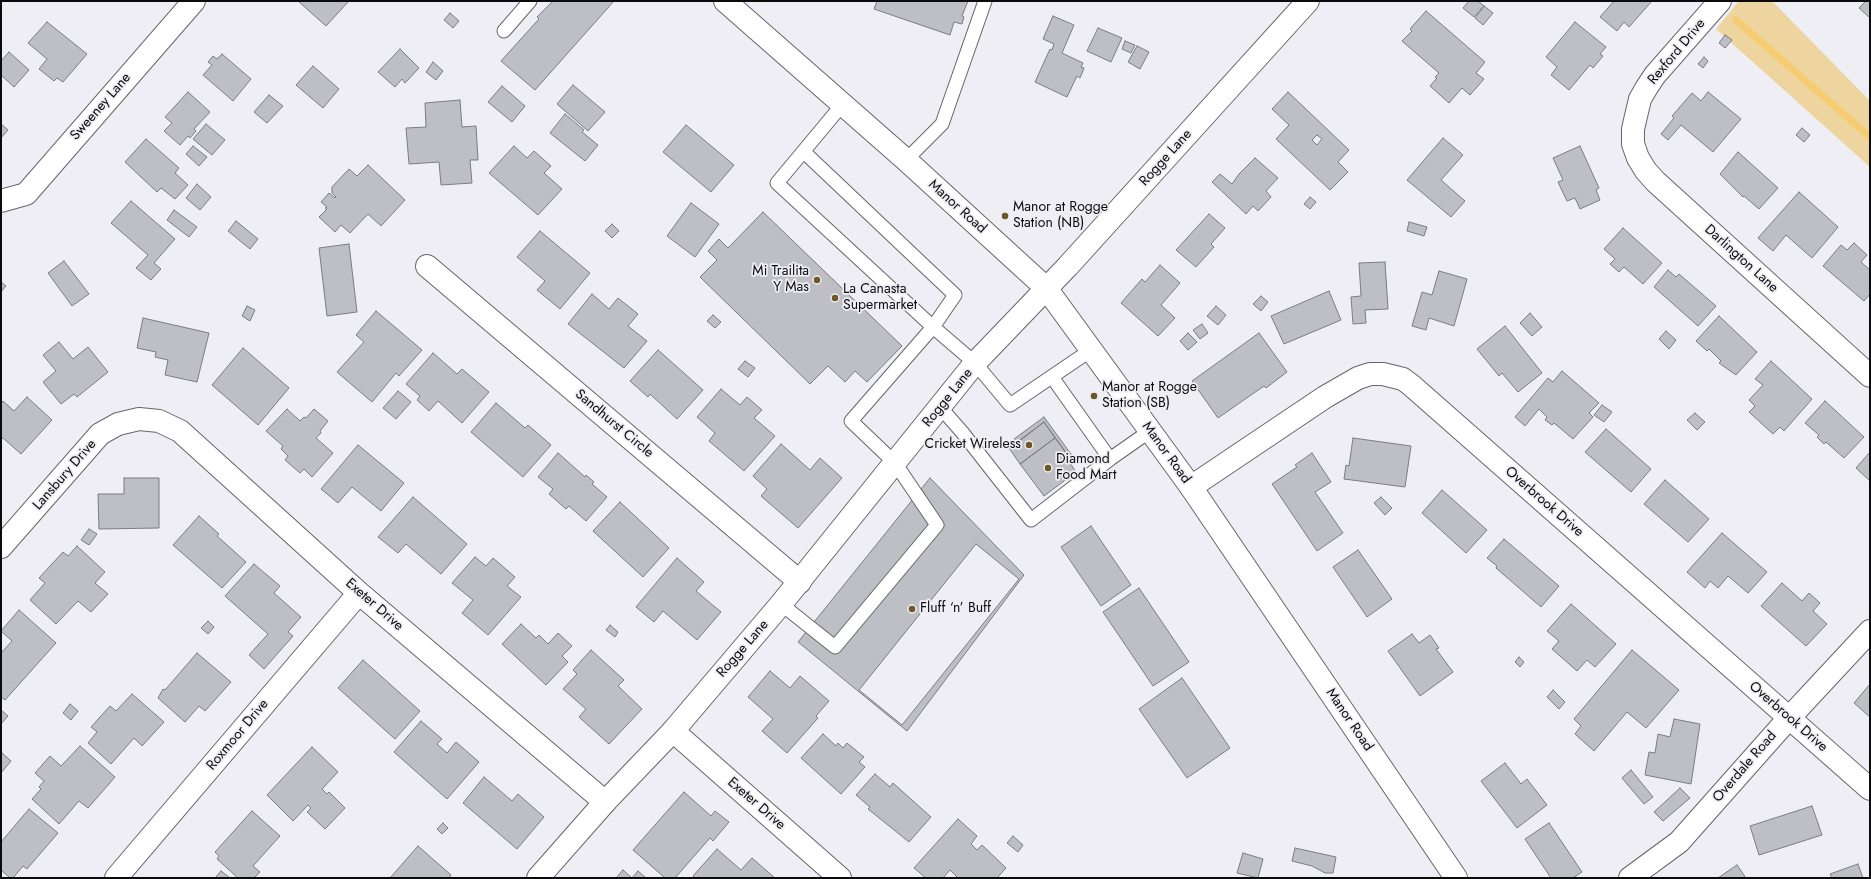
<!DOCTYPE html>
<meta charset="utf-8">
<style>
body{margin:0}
#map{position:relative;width:1871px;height:879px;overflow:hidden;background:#eeeef4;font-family:Jost,sans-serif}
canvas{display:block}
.frame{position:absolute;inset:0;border:2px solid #0b0b0d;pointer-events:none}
</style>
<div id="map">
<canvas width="1871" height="879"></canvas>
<div class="frame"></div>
</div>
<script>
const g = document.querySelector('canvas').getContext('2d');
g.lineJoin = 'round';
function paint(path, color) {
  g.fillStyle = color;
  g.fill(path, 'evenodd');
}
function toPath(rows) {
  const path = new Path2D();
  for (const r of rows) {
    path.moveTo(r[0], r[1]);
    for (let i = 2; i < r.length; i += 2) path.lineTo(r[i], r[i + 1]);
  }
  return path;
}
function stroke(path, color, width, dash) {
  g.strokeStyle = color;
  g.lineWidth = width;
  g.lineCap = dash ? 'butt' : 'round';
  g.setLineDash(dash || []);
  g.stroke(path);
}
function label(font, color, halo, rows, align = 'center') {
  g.font = font + ' Jost,sans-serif';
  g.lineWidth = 3.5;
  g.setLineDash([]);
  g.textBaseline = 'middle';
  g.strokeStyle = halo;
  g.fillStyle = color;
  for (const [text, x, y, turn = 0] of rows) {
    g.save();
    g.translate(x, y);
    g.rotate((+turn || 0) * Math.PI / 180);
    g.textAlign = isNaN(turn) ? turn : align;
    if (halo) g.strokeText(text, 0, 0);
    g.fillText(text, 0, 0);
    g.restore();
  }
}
const green = toPath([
 [1739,1,1772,1,1870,101,1870,167,1716,29]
]);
const stream = toPath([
 [1736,20,1870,137]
]);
const building = toPath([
 [298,1,349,1,326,26,298,1],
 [553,1,614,1,535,90,501,61,539,19,537,17,553,1],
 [877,1,968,1,962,16,964,17,962,24,954,22,950,35,874,9,877,1],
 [1469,1,1478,1,1484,6,1474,17,1463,8,1469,1],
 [1614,1,1652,1,1629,27,1624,22,1617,31,1600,17,1614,1],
 [1866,1,1870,1,1870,18,1859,8,1866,1],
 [1484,6,1493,13,1483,25,1475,18,1484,6],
 [1426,11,1485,62,1476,73,1484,79,1470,95,1462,88,1449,103,1430,86,1437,78,1435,77,1439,73,1402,41,1412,31,1410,29,1426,11],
 [450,13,459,21,453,28,444,20,450,13],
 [1053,16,1074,25,1062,53,1083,63,1081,67,1084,68,1080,78,1077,76,1067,97,1035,82,1050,49,1052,50,1054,44,1043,39,1053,16],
 [47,22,87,54,63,82,57,78,54,81,39,69,47,59,28,43,47,22],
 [1575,22,1606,47,1600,54,1603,56,1593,68,1590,65,1569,90,1551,75,1557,67,1546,57,1575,22],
 [1098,28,1122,38,1111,62,1087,51,1098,28],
 [1725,35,1732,40,1725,48,1719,43,1725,35],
 [1125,41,1135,45,1131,53,1122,49,1125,41],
 [1137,46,1149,52,1140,69,1128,62,1137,46],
 [400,49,419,68,405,83,402,79,395,87,378,72,400,49],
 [9,52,29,70,14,87,1,75,1,61,9,52],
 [222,54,251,79,233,101,203,75,212,65,208,62,213,56,217,59,222,54],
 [1704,57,1708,61,1703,68,1698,64,1704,57],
 [433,62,443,71,436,80,426,72,433,62],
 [313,66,339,89,323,108,296,85,313,66],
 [573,85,605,112,588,131,557,104,573,85],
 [502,86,525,106,512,122,488,102,502,86],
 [188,92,210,112,194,129,196,131,190,138,188,136,180,145,164,131,172,123,165,117,188,92],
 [1288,92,1349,150,1338,162,1348,172,1330,190,1276,139,1289,125,1272,109,1288,92],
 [1317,135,1322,139,1317,145,1312,140,1317,135],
 [1708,92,1741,119,1713,152,1681,125,1668,140,1661,134,1674,118,1672,116,1692,93,1701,101,1708,92],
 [269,95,283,106,267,123,254,112,269,95],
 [460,100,462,127,476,126,478,160,470,160,472,183,441,185,439,162,409,164,406,128,426,127,425,103,460,100],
 [565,114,584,130,582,132,598,145,585,161,550,133,565,114],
 [1,124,8,130,1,138,1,124],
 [206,124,225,140,212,155,193,139,206,124],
 [686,125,734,165,711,192,663,152,686,125],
 [1802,128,1810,135,1804,142,1796,135,1802,128],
 [1443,138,1463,155,1441,180,1465,201,1451,217,1407,180,1443,138],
 [146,139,179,168,175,173,188,185,175,199,161,188,157,192,125,162,146,139],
 [193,146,207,157,199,166,186,154,193,146],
 [514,146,527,158,534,151,551,166,544,173,562,189,538,215,489,173,514,146],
 [1580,146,1599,188,1596,190,1600,200,1580,209,1575,198,1567,201,1558,182,1563,180,1553,158,1580,146],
 [1738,152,1778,188,1759,209,1744,196,1743,197,1720,174,1738,152],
 [1255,158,1278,178,1266,191,1271,197,1258,211,1253,206,1246,214,1212,182,1220,174,1232,184,1239,174,1255,158],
 [368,165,405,200,381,226,368,214,350,233,341,225,335,232,319,217,327,209,325,208,327,207,321,202,329,193,335,198,336,197,332,193,332,187,349,169,357,176,368,165],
 [197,184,211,197,200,210,186,198,197,184],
 [1799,192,1838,227,1812,258,1786,235,1773,251,1758,238,1799,192],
 [1310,197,1316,202,1310,209,1304,204,1310,197],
 [131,201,175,239,154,263,161,269,151,280,136,268,148,255,111,223,131,201],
 [691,203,719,224,695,257,667,236,691,203],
 [174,210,197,227,189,237,167,220,174,210],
 [763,212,902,346,867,382,855,371,845,382,828,366,810,384,700,277,717,260,708,251,719,239,728,248,763,212],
 [1209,214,1225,228,1211,244,1214,247,1196,267,1176,250,1209,214],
 [236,221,258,239,250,249,228,231,236,221],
 [1409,222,1427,227,1424,236,1407,231,1409,222],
 [612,224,619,231,612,238,605,231,612,224],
 [1623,228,1662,263,1643,284,1624,267,1619,272,1610,264,1615,259,1604,249,1623,228],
 [540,231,590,273,560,309,537,290,545,281,517,257,540,231],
 [1854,243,1867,255,1861,262,1870,270,1870,294,1864,301,1823,266,1841,245,1847,250,1854,243],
 [349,244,357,312,327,316,319,248,349,244],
 [64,261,89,294,72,306,48,273,64,261],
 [1385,262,1388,309,1365,310,1366,323,1353,324,1351,297,1361,296,1359,263,1385,262],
 [1160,265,1180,283,1161,305,1175,318,1158,336,1121,303,1142,279,1145,282,1160,265],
 [1668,270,1676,277,1679,274,1716,306,1698,326,1654,287,1668,270],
 [1439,271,1467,279,1454,326,1429,318,1426,330,1412,326,1422,292,1432,295,1439,271],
 [1,282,6,286,1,292,1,282],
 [1329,291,1341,320,1284,344,1271,316,1329,291],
 [592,294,609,309,618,298,638,314,628,326,647,341,624,368,568,324,592,294],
 [1261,296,1268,302,1261,311,1253,304,1261,296],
 [247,306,255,310,250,321,242,316,247,306],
 [1216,306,1226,315,1218,325,1207,316,1216,306],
 [376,311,422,350,399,376,396,373,372,402,337,372,364,342,356,335,376,311],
 [1530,313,1542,327,1532,336,1520,323,1530,313],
 [713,315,721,322,715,328,707,321,713,315],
 [1719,316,1757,352,1736,375,1719,363,1721,361,1709,349,1707,351,1696,341,1719,316],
 [143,318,209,333,197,382,165,375,168,360,155,357,156,352,137,348,143,318],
 [1202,324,1208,333,1200,339,1193,330,1202,324],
 [1505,326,1542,373,1518,392,1502,373,1499,376,1477,349,1505,326],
 [1666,331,1676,340,1669,349,1659,339,1666,331],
 [1188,333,1197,342,1188,350,1180,341,1188,333],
 [1259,333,1287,372,1266,388,1264,386,1218,418,1192,381,1259,333],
 [59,342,73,359,88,347,108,372,77,397,74,394,61,404,43,382,56,371,43,355,59,342],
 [243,348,289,388,258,425,212,385,243,348],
 [658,350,703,390,677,419,650,394,648,397,630,381,658,350],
 [433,353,457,374,462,369,489,392,462,423,438,401,429,411,417,400,420,396,406,384,433,353],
 [745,361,755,368,748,377,738,369,745,361],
 [1771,361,1812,399,1784,431,1780,427,1773,434,1749,412,1755,406,1749,400,1763,385,1755,379,1771,361],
 [1562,371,1599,403,1589,413,1593,417,1573,439,1554,423,1552,425,1545,420,1547,417,1539,409,1525,426,1515,417,1548,378,1553,382,1562,371],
 [721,389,740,405,747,397,762,410,754,418,775,436,744,471,709,441,715,433,697,417,721,389],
 [398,391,411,402,396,419,383,408,398,391],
 [27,397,52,420,21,454,3,438,1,439,1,404,3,401,14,411,27,397],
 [1825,401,1864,437,1844,458,1826,442,1824,444,1817,437,1819,435,1805,423,1825,401],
 [496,403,525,428,528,425,551,445,523,477,471,432,496,403],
 [1602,405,1612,412,1604,422,1594,415,1602,405],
 [287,409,300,421,304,417,306,418,314,409,328,421,320,431,321,433,316,438,333,453,312,477,304,469,300,473,285,460,288,456,281,449,283,446,266,431,287,409],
 [1695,413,1705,422,1697,430,1687,420,1695,413],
 [1044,417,1076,461,1071,465,1070,463,1072,461,1044,422,1017,443,1014,439,1044,417],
 [1044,422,1055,438,1020,464,1009,448,1044,422],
 [1606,429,1651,469,1631,492,1585,452,1606,429],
 [1055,438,1072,461,1070,463,1076,472,1044,496,1020,464,1055,438],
 [1353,438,1411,446,1405,487,1344,479,1346,465,1349,466,1353,438],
 [781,444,810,470,820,458,842,478,798,528,761,496,767,489,753,476,781,444],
 [358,445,404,483,381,511,352,487,338,503,321,489,358,445],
 [1870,452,1870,481,1856,468,1870,452],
 [558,453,585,477,586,475,594,482,592,484,607,497,586,521,569,506,566,509,549,494,553,489,538,477,558,453],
 [1312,453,1331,482,1315,492,1343,533,1317,551,1272,484,1297,467,1295,465,1312,453],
 [124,478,159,478,159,528,99,529,98,494,124,494,124,478],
 [930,478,1024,575,907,731,798,642,930,478],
 [1665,480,1709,519,1688,542,1644,504,1665,480],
 [1442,490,1487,530,1466,553,1422,513,1442,490],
 [413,497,467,544,441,574,406,544,398,553,378,537,413,497],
 [1381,497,1392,508,1385,515,1374,503,1381,497],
 [620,502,669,548,643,577,593,531,620,502],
 [199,516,219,534,217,536,246,562,222,588,173,545,199,516],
 [1091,526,1131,585,1101,606,1061,547,1091,526],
 [89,529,97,534,89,545,81,540,89,529],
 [1722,533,1767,572,1748,593,1728,576,1718,588,1710,581,1705,588,1687,572,1722,533],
 [1504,539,1559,586,1541,607,1496,568,1497,566,1487,558,1504,539],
 [976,544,1019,579,902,725,859,690,976,544],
 [77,546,105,572,95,583,108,594,91,612,78,601,56,624,30,600,45,583,39,578,63,552,68,556,77,546],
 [1358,550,1392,599,1367,617,1333,567,1358,550],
 [475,557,486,566,493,558,515,577,507,586,521,597,488,635,462,613,473,600,452,583,475,557],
 [677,558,704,582,696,591,721,612,697,640,663,611,654,622,636,607,677,558],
 [254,564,280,586,274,593,301,617,288,632,293,636,264,669,249,655,268,634,225,596,254,564],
 [1782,583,1802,601,1809,593,1820,603,1813,611,1827,624,1806,646,1761,606,1782,583],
 [1139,588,1189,662,1153,686,1103,612,1139,588],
 [1571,604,1616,644,1595,667,1587,660,1577,671,1552,649,1559,641,1547,631,1571,604],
 [19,610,56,643,5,700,1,697,1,653,12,641,1,631,19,610],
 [208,621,214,627,208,634,201,628,208,621],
 [521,624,536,638,539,635,548,644,558,633,572,646,562,656,568,662,546,685,502,644,521,624],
 [610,625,618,632,615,637,606,630,610,625],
 [1412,634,1419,643,1430,635,1439,648,1436,649,1453,672,1420,696,1388,651,1412,634],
 [591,650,624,680,618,686,642,709,609,744,579,717,586,709,563,689,577,674,573,670,591,650],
 [1632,650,1679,690,1646,728,1627,712,1594,751,1575,734,1581,726,1574,719,1632,650],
 [197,653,231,682,205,711,199,706,185,722,158,698,163,689,165,690,197,653],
 [1519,657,1524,662,1520,667,1515,662,1519,657],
 [363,660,420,711,395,739,338,688,363,660],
 [770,671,790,688,800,676,829,701,816,716,818,718,787,753,762,731,773,719,748,697,770,671],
 [1182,678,1230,748,1187,778,1139,709,1182,678],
 [1870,684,1870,717,1854,703,1870,684],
 [1553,690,1565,702,1559,709,1547,697,1553,690],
 [132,694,164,722,142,746,134,738,111,764,88,743,97,732,91,727,110,706,116,711,132,694],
 [70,704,78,711,71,720,63,713,70,704],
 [1,710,8,716,1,724,1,710],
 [1674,719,1700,724,1691,784,1645,775,1649,752,1655,753,1658,734,1670,737,1674,719],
 [421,721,442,739,437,744,447,753,456,742,479,762,447,799,394,752,421,721],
 [823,734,836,746,838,743,843,748,847,743,864,757,859,762,865,767,841,794,801,758,823,734],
 [80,746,115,777,88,808,79,801,59,824,32,799,41,789,39,787,44,781,35,773,50,756,61,766,80,746],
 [312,747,338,772,322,789,327,794,329,792,345,808,325,829,307,812,311,808,308,805,293,821,267,795,312,747],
 [2,753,11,761,1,773,1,755,2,753],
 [1505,763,1521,784,1527,779,1547,805,1517,828,1481,781,1505,763],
 [1631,770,1653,797,1644,804,1622,778,1631,770],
 [875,774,890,787,893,783,931,817,909,842,868,809,870,807,856,795,875,774],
 [484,777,512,801,518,794,544,817,517,849,463,803,484,777],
 [1680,788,1690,798,1663,821,1654,812,1680,788],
 [684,792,711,816,715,811,729,822,713,841,710,838,675,878,665,878,633,850,684,792],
 [1812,806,1822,835,1759,855,1750,826,1812,806],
 [29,809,58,833,27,869,23,866,13,878,10,878,1,870,1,842,29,809],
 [252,811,280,836,253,866,260,872,254,878,238,878,217,859,219,856,215,852,252,811],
 [958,819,977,836,971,844,977,850,982,845,1006,868,997,878,958,878,950,870,943,878,926,878,914,868,958,819],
 [443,823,448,828,442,834,437,829,443,823],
 [1549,823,1582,872,1573,878,1551,878,1525,839,1549,823],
 [1013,836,1023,845,1018,852,1007,843,1013,836],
 [418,846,451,875,449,878,390,878,418,846],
 [1295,848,1336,857,1333,873,1325,873,1312,866,1292,861,1295,848],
 [717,849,741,870,752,858,775,878,696,878,693,876,717,849],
 [1243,853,1263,859,1258,878,1237,873,1243,853],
 [1858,864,1863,878,1832,878,1830,874,1858,864],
 [1737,865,1746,878,1718,878,1737,865],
 [623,870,632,878,616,878,623,870],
 [221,871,230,878,215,878,221,871],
 [638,871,646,878,632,878,638,871]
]);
const service = toPath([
 [504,31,530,1],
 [804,152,955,295,933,327,975,363,1010,405,1091,350],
 [906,160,942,124,985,1],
 [1052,377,1110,459,1150,431],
 [940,407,962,432,1031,520,1110,459],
 [781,604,835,647,937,525,895,463,851,421,933,327,777,183,842,105]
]);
const minor = toPath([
 [1720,1,1655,75,1647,87,1640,99,1633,129,1633,144,1638,158,1646,171,1656,182,1870,376],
 [1,201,26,194,194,1],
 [427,266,800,582],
 [1191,487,1325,397,1358,378,1370,374,1383,374,1403,379,1411,385,1870,789],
 [1,547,100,434,118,424,139,419,159,421,180,431,359,593,605,802],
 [673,731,840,878],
 [116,878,359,593],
 [1630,878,1679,842,1789,718,1870,631]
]);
const tertiary = toPath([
 [538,878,605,802,673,731,781,604,975,363,1068,266,1308,1]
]);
const secondary = toPath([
 [725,1,906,160,1046,288,1191,487,1456,878]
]);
const markers = [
 [1005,216,4,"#6c5726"],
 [817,280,4,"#6c5726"],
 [835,298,4,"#6c5726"],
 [1094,396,4,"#6c5726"],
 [1029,445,4,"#6c5726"],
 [1048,468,4,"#6c5726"],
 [912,609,4,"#6c5726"]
];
const streetNames = [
 ["Rexford Drive",1677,52,-50],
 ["Sweeney Lane",101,107,-49],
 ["Rogge Lane",1166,158,-48],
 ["Manor Road",957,207,42],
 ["Darlington Lane",1741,259,42],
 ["Rogge Lane",948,398,-51],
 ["Sandhurst Circle",614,424,40],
 ["Manor Road",1166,453,54],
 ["Lansbury Drive",65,475,-49],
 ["Overbrook Drive",1544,502,41],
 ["Exeter Drive",374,605,41],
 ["Rogge Lane",743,649,-49],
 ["Overbrook Drive",1788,717,41],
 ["Manor Road",1349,720,56],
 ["Roxmoor Drive",238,735,-50],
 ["Overdale Road",1745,767,-49],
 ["Exeter Drive",756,804,41]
];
const poiNames = [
 ["Manor at Rogge",1013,208],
 ["Station (NB)",1013,224],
 ["Mi Trailita",809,272,"right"],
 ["Y Mas",809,288,"right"],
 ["La Canasta",843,290],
 ["Supermarket",843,306],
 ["Manor at Rogge",1102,388],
 ["Station (SB)",1102,404],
 ["Cricket Wireless",1021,445,"right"],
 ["Diamond",1056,460],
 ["Food Mart",1056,476],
 ["Fluff ‘n’ Buff",920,609]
];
paint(green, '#eed49e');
stroke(stream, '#f5cc72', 7);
paint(building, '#bebfc4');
stroke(building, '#7b7b81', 1);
stroke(service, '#65666b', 15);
stroke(minor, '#65666b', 24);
stroke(tertiary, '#65666b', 24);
stroke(secondary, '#65666b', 24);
stroke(service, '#fff', 13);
stroke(minor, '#fff', 22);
stroke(tertiary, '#fff', 22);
stroke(secondary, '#fff', 22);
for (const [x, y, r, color] of markers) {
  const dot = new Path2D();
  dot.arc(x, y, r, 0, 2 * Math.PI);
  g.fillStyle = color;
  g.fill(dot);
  stroke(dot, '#eeeef4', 1.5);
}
label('14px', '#0b0b0d', '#eeeef4', streetNames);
label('14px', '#0b0b0d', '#eeeef4', poiNames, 'left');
</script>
